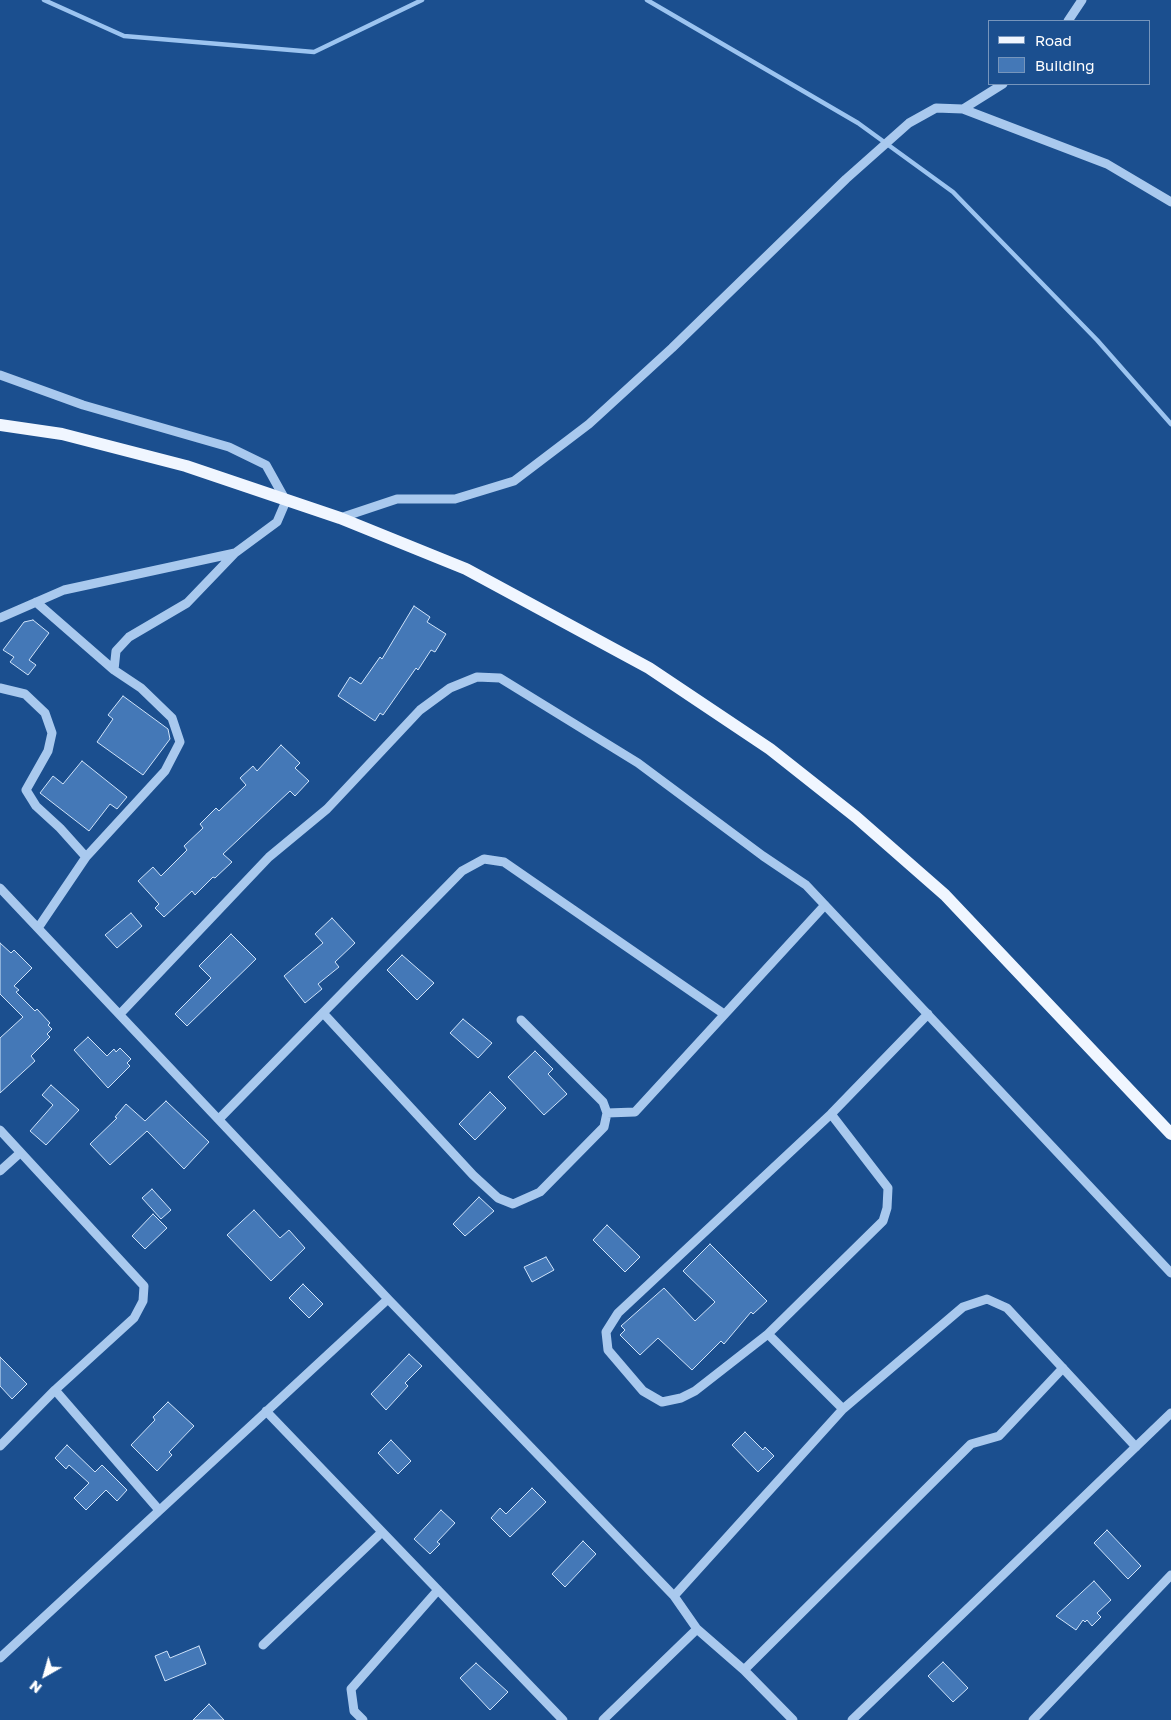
<!DOCTYPE html>
<style>
body{margin:0}
#map{position:relative;width:1171px;height:1720px;overflow:hidden;background:#1b4f8f;font-family:"Golos Text",sans-serif}
canvas{display:block}
.legend{position:absolute;left:988px;top:20px;width:162px;height:65px;box-sizing:border-box;background:#1b4f8f;border:1px solid #7695bc;margin:0;padding:6px 9px;list-style:none;font-size:15px;color:#fff}
.legend li{display:flex;align-items:center;gap:10px;height:25px}
.legend b{width:25px;border:1px solid #7695bc}
.north{position:absolute;left:20px;top:1650px;width:50px;height:50px;-webkit-text-stroke:4px #1b4f8f;paint-order:stroke;rotate:218deg;font-size:14px;font-weight:700;line-height:20px;text-align:center;color:#fff}
.north::after{content:'';display:block;margin:auto;width:18px;height:22px;background:#fff;clip-path:polygon(50% 0,100% 100%,50% 72%,0 100%)}
</style>
<div id="map">
<canvas width="1171" height="1720"></canvas>
<ul class="legend">
<li><b style="height:6px;background:#f0f6ff"></b>Road</li>
<li><b style="height:14px;background:#4478b7"></b>Building</li>
</ul>
<div class="north">N</div>
</div>
<script>
const g = document.querySelector('canvas').getContext('2d');
g.lineJoin = 'round';
function toPath(rows) {
  const path = new Path2D();
  for (const r of rows) {
    path.moveTo(r[0], r[1]);
    for (let i = 2; i < r.length; i += 2) path.lineTo(r[i], r[i + 1]);
  }
  return path;
}
function stroke(path, color, width, dash) {
  g.strokeStyle = color;
  g.lineWidth = width;
  g.lineCap = dash ? 'butt' : 'round';
  g.setLineDash(dash || []);
  g.stroke(path);
}
function paint(path, color) {
  g.fillStyle = color;
  g.fill(path, 'evenodd');
}
const stream = toPath([
 [44,0,124,36,314,52,422,0],
 [647,0,858,123,953,192,1097,340,1171,424]
]);
const building = toPath([
 [414,606,430,617,427,622,446,634,435,652,431,650,418,670,416,668,383,715,380,713,375,721,338,696,350,677,361,684,380,657,382,659,414,606],
 [33,620,49,633,29,660,36,665,28,675,10,662,14,657,3,650,24,622,33,620],
 [123,696,168,729,170,739,143,775,97,742,113,719,108,715,123,696],
 [281,745,300,763,295,768,309,781,295,796,290,791,223,854,232,862,215,878,213,877,195,895,192,891,164,917,155,908,159,904,138,881,153,867,161,876,187,850,184,846,203,828,200,824,216,808,219,811,246,785,240,778,253,766,257,771,281,745],
 [82,761,127,797,117,809,110,804,89,831,40,793,53,776,63,784,82,761],
 [131,913,142,926,117,948,105,935,131,913],
 [332,918,355,943,335,962,339,967,318,984,322,989,305,1003,284,976,323,943,315,934,332,918],
 [231,934,256,959,187,1026,175,1014,211,978,199,966,231,934],
 [0,943,11,953,14,950,32,968,14,986,19,990,16,992,35,1011,37,1009,50,1023,48,1025,52,1029,47,1034,50,1037,31,1056,35,1061,0,1093,0,1038,23,1017,0,994,0,943],
 [402,955,434,983,417,1000,387,970,402,955],
 [463,1019,492,1043,478,1058,450,1033,463,1019],
 [88,1037,107,1056,114,1049,116,1052,120,1048,131,1059,127,1063,130,1066,108,1088,74,1050,88,1037],
 [535,1051,553,1069,548,1074,567,1094,544,1115,508,1077,535,1051],
 [51,1085,79,1110,46,1145,30,1131,53,1105,42,1095,51,1085],
 [490,1092,506,1108,475,1140,459,1124,490,1092],
 [166,1101,209,1142,184,1169,147,1131,110,1165,90,1144,117,1118,115,1117,126,1104,145,1121,166,1101],
 [152,1189,171,1210,161,1219,142,1198,152,1189],
 [479,1197,494,1211,465,1236,453,1224,479,1197],
 [254,1210,280,1238,289,1230,305,1248,271,1281,227,1235,254,1210],
 [153,1214,167,1228,145,1249,132,1236,153,1214],
 [607,1225,640,1257,625,1272,593,1240,607,1225],
 [710,1244,767,1301,753,1314,751,1312,724,1344,721,1341,692,1370,658,1338,640,1355,620,1335,625,1330,621,1326,664,1288,695,1321,715,1302,683,1271,710,1244],
 [546,1257,554,1270,532,1282,524,1267,546,1257],
 [303,1284,323,1304,309,1318,289,1298,303,1284],
 [409,1354,422,1366,405,1383,408,1386,386,1410,371,1394,409,1354],
 [0,1357,27,1384,12,1399,0,1386,0,1357],
 [168,1402,194,1426,169,1452,172,1455,157,1471,131,1445,155,1420,153,1417,168,1402],
 [745,1432,763,1450,765,1447,774,1456,758,1472,732,1445,745,1432],
 [391,1440,411,1461,398,1474,378,1453,391,1440],
 [67,1445,95,1472,102,1465,127,1490,117,1501,106,1490,86,1510,74,1498,89,1483,69,1465,66,1469,55,1458,67,1445],
 [532,1488,546,1502,510,1537,491,1518,500,1508,506,1514,532,1488],
 [441,1510,455,1523,437,1542,440,1544,430,1554,414,1539,441,1510],
 [1107,1530,1141,1566,1128,1579,1094,1543,1107,1530],
 [583,1541,596,1554,565,1587,552,1574,583,1541],
 [1094,1581,1111,1600,1097,1613,1101,1617,1092,1626,1087,1620,1085,1622,1083,1620,1076,1630,1056,1616,1094,1581],
 [199,1646,206,1664,165,1681,155,1656,167,1651,170,1658,199,1646],
 [943,1662,968,1688,953,1702,928,1676,943,1662],
 [476,1663,508,1692,490,1710,460,1678,476,1663],
 [209,1704,224,1720,193,1720,209,1704]
]);
const minor = toPath([
 [1068,21,1082,0],
 [963,109,1107,164,1171,202],
 [0,375,83,405,229,447,266,465,286,501,277,522,235,553,187,603,129,637,116,651,114,670],
 [340,518,397,499,455,499,514,481,589,424,672,348,846,179,909,123,936,108,963,109,1003,84],
 [36,602,114,670,141,688,172,718,180,742,165,771,86,857,38,928],
 [0,618,64,590,235,553],
 [0,688,25,694,45,713,52,733,48,751,26,790,36,806,60,828,86,857],
 [0,888,388,1299,674,1596,697,1629,744,1670,793,1720],
 [120,1014,269,857,327,809,420,710,450,688,477,677,500,678,638,763,763,856,806,885,1171,1273],
 [324,1014,473,1175,498,1198,513,1204,540,1192,604,1127,607,1113,603,1102,521,1020],
 [607,1113,635,1112,825,905],
 [831,1114,888,1188,887,1208,883,1221,768,1334,695,1391,681,1398,662,1402,643,1391,608,1350,606,1332,618,1313,831,1114,928,1014],
 [219,1119,462,871,484,859,504,862,724,1014],
 [0,1130,144,1286,143,1301,134,1318,55,1390,0,1446],
 [0,1171,20,1153],
 [768,1334,843,1409],
 [55,1390,159,1510],
 [266,1411,563,1720],
 [674,1596,843,1409,963,1307,987,1299,1007,1308,1136,1447],
 [263,1645,382,1532],
 [0,1658,388,1299],
 [744,1670,971,1444,999,1436,1063,1368],
 [363,1720,354,1711,351,1689,438,1590],
 [603,1720,697,1629],
 [852,1720,1171,1413],
 [1033,1720,1171,1575]
]);
const major = toPath([
 [0,425,62,434,186,466,340,518,466,569,649,668,770,749,856,817,945,895,1171,1134]
]);
stroke(stream, '#9cc4f0', 4.5);
paint(building, '#4478b7');
stroke(building, '#cfe3fa', 1);
stroke(minor, '#a9c9ee', 9);
stroke(major, '#f0f6ff', 12);
</script>
